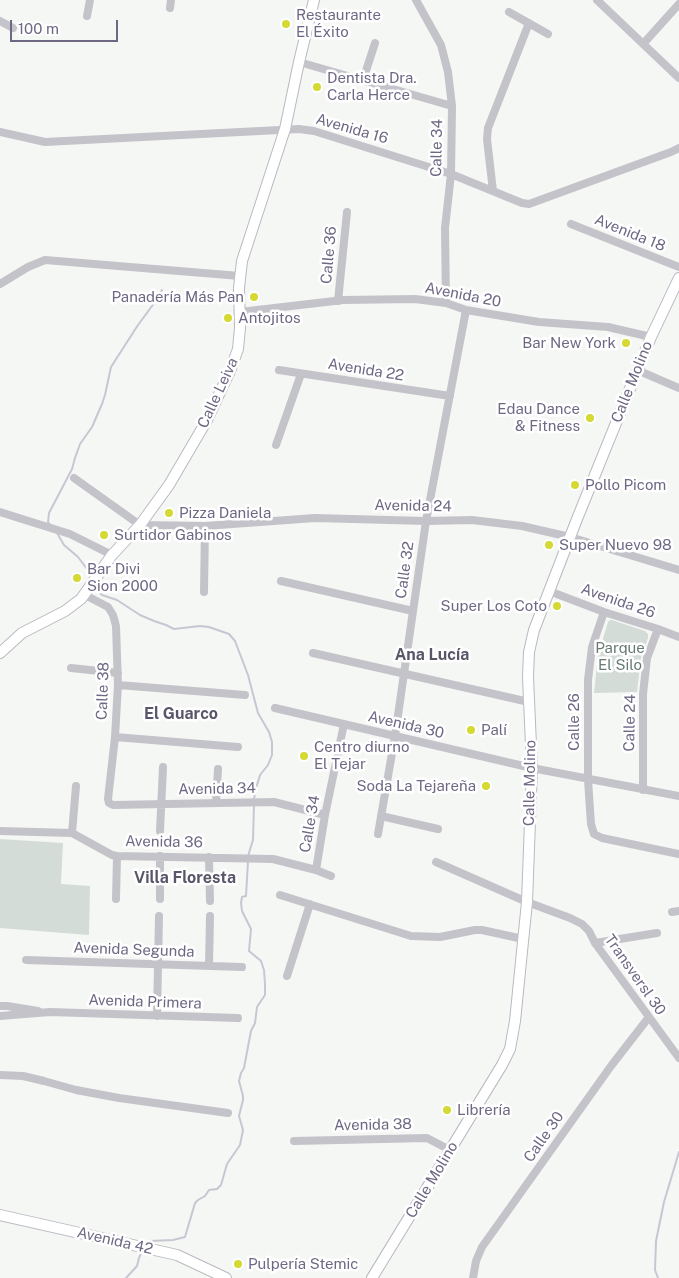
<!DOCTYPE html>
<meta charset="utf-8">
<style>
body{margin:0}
#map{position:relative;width:679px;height:1278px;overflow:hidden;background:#f5f7f5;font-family:"Public Sans",sans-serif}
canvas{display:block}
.scale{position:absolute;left:10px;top:20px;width:108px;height:22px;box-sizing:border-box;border:2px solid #6f6884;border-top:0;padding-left:6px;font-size:15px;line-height:18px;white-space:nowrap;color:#6f6884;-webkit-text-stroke:4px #fff;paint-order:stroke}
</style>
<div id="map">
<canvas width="679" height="1278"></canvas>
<div class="scale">100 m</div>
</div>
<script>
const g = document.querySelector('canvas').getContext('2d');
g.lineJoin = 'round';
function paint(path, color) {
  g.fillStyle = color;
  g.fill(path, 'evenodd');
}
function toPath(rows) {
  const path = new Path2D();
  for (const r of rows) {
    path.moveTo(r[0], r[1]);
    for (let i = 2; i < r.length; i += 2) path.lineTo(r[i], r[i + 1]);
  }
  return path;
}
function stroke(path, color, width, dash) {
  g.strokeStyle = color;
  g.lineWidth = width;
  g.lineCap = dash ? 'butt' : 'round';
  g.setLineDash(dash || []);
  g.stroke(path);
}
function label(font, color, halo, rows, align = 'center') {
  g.font = font + ' "Public Sans",sans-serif';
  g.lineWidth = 5;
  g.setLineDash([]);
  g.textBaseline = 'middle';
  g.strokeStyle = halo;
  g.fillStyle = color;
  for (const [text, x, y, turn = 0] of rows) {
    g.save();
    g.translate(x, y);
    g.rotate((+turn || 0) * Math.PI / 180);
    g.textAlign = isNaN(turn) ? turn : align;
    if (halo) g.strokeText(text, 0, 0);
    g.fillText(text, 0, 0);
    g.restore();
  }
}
const green = toPath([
 [610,620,612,620,645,631,648,634,648,638,641,658,637,692,594,693,598,655,608,622],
 [0,839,63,843,61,884,90,886,89,935,0,928]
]);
const stream = toPath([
 [51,526,48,522,49,513,72,469,75,458,80,444,92,427,102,404,105,395,111,367,138,325,155,302,162,290],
 [57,533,64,545,78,557,87,569,91,579],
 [94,588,102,595,117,600,140,615,154,621,166,625,174,629,200,626,209,627,229,634,235,641,248,675,258,713,269,732,272,742,272,755,268,765,260,775,255,792,254,800],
 [248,856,253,840,254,804],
 [145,1244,150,1241,173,1240,185,1237,195,1203,198,1200,205,1196,209,1190,217,1189,221,1185,227,1164,240,1145,243,1130,239,1116,243,1100,243,1096,239,1081,241,1073,244,1068,251,1031,255,1023,257,1007,265,995,265,984,264,970,261,961,249,951,251,929,242,911,241,903,242,897,246,896,248,861],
 [126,1278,137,1266,139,1258,142,1251],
 [658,1278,655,1270,656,1241,664,1202,679,1152]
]);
const minor = toPath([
 [416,0,441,45,448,72,452,106,451,174,445,228,446,303],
 [597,0,679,78],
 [170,8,171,0],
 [509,12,548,34],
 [87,16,90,0],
 [0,21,13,28],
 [643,44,679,4],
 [299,62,452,106],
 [363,80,375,43],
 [0,132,45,142,299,129,314,131,451,174,522,203,529,204,671,152,679,148],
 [493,191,487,139,488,128,529,23],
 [571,224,679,267],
 [0,284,28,267,45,260,240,276],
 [338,301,347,212],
 [240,312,343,300,415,299,446,303,466,310,539,322,608,327,651,337],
 [279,370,450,396],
 [637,370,679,388],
 [276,445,301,374],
 [74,478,140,525,205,526,315,518,426,521,472,520,522,526,570,537,679,570],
 [0,512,70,534,112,555],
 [281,581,413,611],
 [549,591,604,612,658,629,679,637],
 [204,592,205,526],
 [85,595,108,607,113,615,116,626,118,685,115,737,108,799,109,803,113,805,274,802,325,815],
 [604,612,592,647,588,680,588,780,591,824,594,834,602,838,679,854],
 [313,653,529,702],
 [71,668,118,673],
 [118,685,245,695],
 [275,708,532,768,679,796],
 [115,737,238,747],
 [643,790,643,694,647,658,658,629],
 [216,803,218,769],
 [381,816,438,829],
 [0,831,72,833,112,855,117,856,273,859,316,870,331,876],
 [160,831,163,767],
 [72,833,76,786],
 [378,834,395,736,426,521,466,310],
 [160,856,160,899],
 [209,857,210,901],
 [436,862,527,902,570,918,582,924,589,931,595,943,679,1058],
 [316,870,325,815,344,724],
 [280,895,411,936,440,937,475,930,482,930,523,939],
 [116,899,117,856],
 [672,912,679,911],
 [595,943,657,933],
 [26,960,242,967],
 [209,966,210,916],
 [287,976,310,904],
 [0,1006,7,1006,38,1011],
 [0,1016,50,1012,238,1018],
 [157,1016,159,916],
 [0,1075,23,1076,44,1081,76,1090,119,1098,228,1113],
 [294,1141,427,1138,450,1150],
 [473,1278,476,1261,482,1247,611,1066,649,1017]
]);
const secondary = toPath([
 [0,653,22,633,65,611,81,599,112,555,140,525,169,485,207,420,230,371,238,349,240,328,239,288,242,261,285,129,299,62,314,0],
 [0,1215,177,1255,226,1278],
 [372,1278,502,1065,510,1049,515,1021,527,902,532,768,528,677,529,652,534,630,577,519,651,337,679,278]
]);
const markers = [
 [286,24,5,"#d4d933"],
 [317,87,5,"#d4d933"],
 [254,297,5,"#d4d933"],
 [228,318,5,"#d4d933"],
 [626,343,5,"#d4d933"],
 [590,418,5,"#d4d933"],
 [575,485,5,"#d4d933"],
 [169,513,5,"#d4d933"],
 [104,535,5,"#d4d933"],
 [549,545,5,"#d4d933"],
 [77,578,5,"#d4d933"],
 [557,606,5,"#d4d933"],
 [471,730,5,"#d4d933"],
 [304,756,5,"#d4d933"],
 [486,786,5,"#d4d933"],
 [447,1110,5,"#d4d933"],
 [238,1264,5,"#d4d933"]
];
const poiNames = [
 ["Restaurante",296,15],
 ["El Éxito",296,32],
 ["Dentista Dra.",327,78],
 ["Carla Herce",327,95],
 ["Panadería Más Pan",244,297,"right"],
 ["Antojitos",238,318],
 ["Bar New York",616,343,"right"],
 ["Edau Dance",580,409,"right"],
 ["& Fitness",580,426,"right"],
 ["Pollo Picom",585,485],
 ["Pizza Daniela",179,513],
 ["Surtidor Gabinos",114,535],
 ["Super Nuevo 98",559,545],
 ["Bar Divi",87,569],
 ["Sion 2000",87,586],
 ["Super Los Coto",547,606,"right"],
 ["Palí",481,730],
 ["Centro diurno",314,747],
 ["El Tejar",314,764],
 ["Soda La Tejareña",476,786,"right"],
 ["Librería",457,1110],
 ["Pulpería Stemic",248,1264]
];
const streetNames = [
 ["Avenida 16",352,129,16],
 ["Calle 34",437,148,-89],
 ["Avenida 18",630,233,22],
 ["Calle 36",329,255,-85],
 ["Avenida 20",463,295,11],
 ["Avenida 22",366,370,9],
 ["Calle Molino",632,382,-68],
 ["Calle Leiva",218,393,-65],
 ["Avenida 24",413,506,1],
 ["Calle 32",405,570,-82],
 ["Avenida 26",618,601,19],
 ["Calle 38",103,691,-88],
 ["Calle 26",574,722,-90],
 ["Calle 24",630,723,-89],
 ["Avenida 30",406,725,13],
 ["Calle Molino",530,783,-89],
 ["Avenida 34",217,789,-1],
 ["Calle 34",310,824,-80],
 ["Avenida 36",164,842,1],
 ["Avenida Segunda",134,950,2],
 ["Transversl 30",635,975,55],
 ["Avenida Primera",145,1002,2],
 ["Avenida 38",373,1125,-1],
 ["Calle 30",544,1137,-55],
 ["Calle Molino",432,1180,-59],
 ["Avenida 42",115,1241,13]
];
const parkNames = [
 ["Parque",620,648],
 ["El Silo",620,665]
];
const neighbourhoodNames = [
 ["Ana Lucía",432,655],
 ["El Guarco",181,714],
 ["Villa Floresta",185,878]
];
paint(green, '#d4dcd8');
stroke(stream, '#c8c6d2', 2);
stroke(secondary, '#bab8c0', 12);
stroke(minor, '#c5c3ca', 8);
stroke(secondary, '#fff', 10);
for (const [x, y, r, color] of markers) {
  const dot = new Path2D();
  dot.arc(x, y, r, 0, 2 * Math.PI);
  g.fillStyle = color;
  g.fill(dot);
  stroke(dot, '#fff', 2);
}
label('15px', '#6f6884', '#fff', poiNames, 'left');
label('15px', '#6f6884', '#fff', streetNames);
label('15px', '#677b73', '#fff', parkNames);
label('bold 16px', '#5a5669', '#fff', neighbourhoodNames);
</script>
